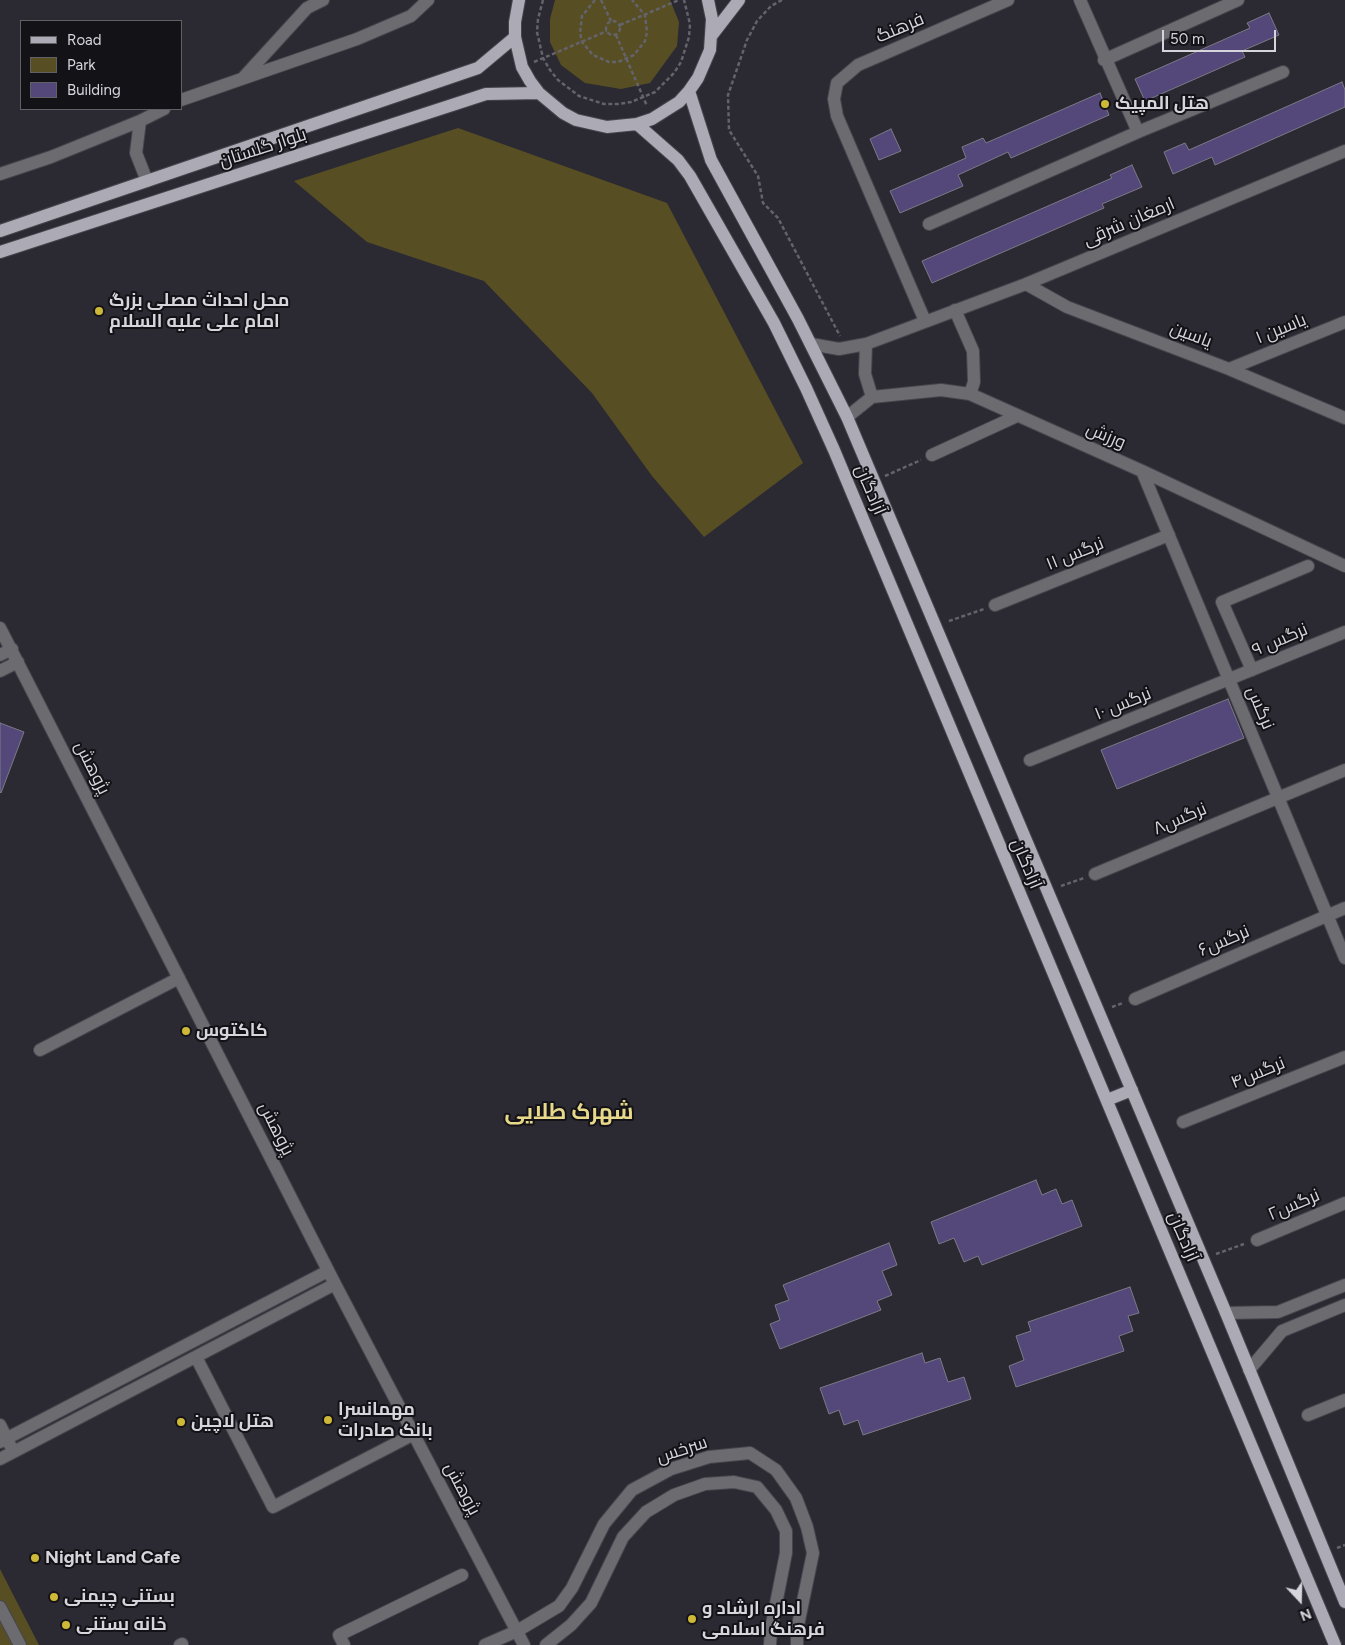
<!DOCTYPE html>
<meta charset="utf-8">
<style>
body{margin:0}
#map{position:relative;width:1345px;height:1645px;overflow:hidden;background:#2b2932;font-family:Figtree,sans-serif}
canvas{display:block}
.legend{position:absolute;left:20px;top:20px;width:162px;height:90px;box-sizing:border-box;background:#131217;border:1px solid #616065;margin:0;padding:6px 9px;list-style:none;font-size:15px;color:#d6d5db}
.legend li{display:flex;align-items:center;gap:10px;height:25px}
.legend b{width:25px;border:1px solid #616065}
.north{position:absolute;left:1275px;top:1575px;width:50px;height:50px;-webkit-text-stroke:4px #131217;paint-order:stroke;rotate:159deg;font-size:14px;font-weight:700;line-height:20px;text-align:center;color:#d6d5db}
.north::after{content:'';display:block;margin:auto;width:18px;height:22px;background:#d6d5db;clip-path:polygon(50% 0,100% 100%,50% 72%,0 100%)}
.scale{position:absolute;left:1162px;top:30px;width:114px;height:22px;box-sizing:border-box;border:2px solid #d6d5db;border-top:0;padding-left:6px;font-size:15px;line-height:18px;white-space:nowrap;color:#d6d5db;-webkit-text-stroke:4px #131217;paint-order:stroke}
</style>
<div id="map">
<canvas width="1345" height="1645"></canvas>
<ul class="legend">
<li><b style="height:6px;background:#acabb5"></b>Road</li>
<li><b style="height:14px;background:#574f23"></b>Park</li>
<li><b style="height:14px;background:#54487a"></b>Building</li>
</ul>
<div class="north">N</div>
<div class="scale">50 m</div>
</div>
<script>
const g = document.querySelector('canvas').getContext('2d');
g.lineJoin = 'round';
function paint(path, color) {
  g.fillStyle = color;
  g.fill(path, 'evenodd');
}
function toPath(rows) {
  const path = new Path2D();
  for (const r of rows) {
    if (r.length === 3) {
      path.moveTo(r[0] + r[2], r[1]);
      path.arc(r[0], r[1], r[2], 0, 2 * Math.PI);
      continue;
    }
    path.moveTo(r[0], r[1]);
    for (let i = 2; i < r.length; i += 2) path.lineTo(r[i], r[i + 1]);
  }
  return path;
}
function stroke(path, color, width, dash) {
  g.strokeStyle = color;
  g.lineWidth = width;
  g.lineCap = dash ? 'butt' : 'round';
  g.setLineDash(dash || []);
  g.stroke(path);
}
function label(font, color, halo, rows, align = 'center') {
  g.font = font + ' Figtree,Cairo,sans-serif';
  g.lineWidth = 4;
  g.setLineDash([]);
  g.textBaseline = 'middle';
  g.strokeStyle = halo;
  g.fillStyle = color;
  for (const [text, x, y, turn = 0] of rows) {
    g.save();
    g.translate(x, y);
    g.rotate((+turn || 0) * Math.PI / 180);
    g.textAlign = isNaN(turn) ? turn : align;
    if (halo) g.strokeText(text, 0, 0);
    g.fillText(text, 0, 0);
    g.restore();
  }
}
const green = toPath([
 [555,0,670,0,679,22,677,46,650,83,621,89,585,83,561,65,550,42,550,19],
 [458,128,667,203,803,463,704,537,652,476,592,393,484,281,367,242,294,181],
 [0,1569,39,1645,0,1645]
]);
const building = toPath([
 [1269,13,1279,35,1242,51,1245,57,1145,101,1135,79,1250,28,1247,23,1269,13],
 [1342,82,1345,90,1345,107,1215,165,1212,157,1173,174,1164,152,1185,143,1189,150,1342,82],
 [1100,93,1109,115,1011,158,1008,152,958,175,963,186,900,213,890,191,966,158,962,147,983,138,986,143,1100,93],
 [891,129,901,151,879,160,870,139,891,129],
 [1132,165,1142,187,1102,204,1104,208,932,283,922,261,1112,178,1110,175,1132,165],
 [1228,699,1244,738,1117,789,1101,750,1228,699],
 [0,723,24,732,1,793,0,792,0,723],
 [1036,1180,1042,1195,1056,1189,1062,1204,1072,1200,1082,1226,982,1265,978,1256,964,1262,954,1238,939,1244,931,1222,1036,1180],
 [889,1243,897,1265,882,1271,892,1295,877,1301,881,1310,780,1349,770,1324,780,1320,775,1305,789,1300,783,1285,889,1243],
 [1130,1287,1139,1313,1128,1316,1133,1331,1119,1336,1124,1351,1016,1387,1009,1366,1024,1360,1016,1336,1031,1331,1028,1322,1130,1287],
 [922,1353,925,1363,940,1358,948,1382,964,1377,971,1399,863,1435,858,1420,844,1425,839,1410,829,1414,820,1388,922,1353]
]);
const path = toPath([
 [543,0,538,19,537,32,543,58,550,70,558,80,579,96,604,104,618,104,631,102,655,92,674,73,681,62,689,37,690,24,684,0],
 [595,0,582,16,580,33,582,42,593,55,609,62,618,62,634,55,645,41,647,32,645,15,632,0],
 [601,0,611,21],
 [782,0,771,6,757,21,747,40,728,95,729,130,758,176,763,203,778,218,840,336],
 [613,28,7],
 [620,25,679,0],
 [616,35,647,106],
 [534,62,607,31],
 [885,476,921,460],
 [949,621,984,609],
 [1061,886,1084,878],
 [1112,1007,1123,1003],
 [1216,1254,1244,1244],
 [1337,1548,1345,1545]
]);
const minor = toPath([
 [1080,0,1138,132],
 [1104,60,1238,0],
 [243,78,307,8,323,0],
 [181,100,357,39,411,16,428,0],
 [0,174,51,157,140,121],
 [147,181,136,153,140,121,164,109],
 [929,224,1138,132,1283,72],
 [1026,284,1067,307,1229,369,1345,418],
 [955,310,973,351,974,382,970,394],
 [925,321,837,116,834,99,837,83,858,65,1008,0],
 [811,344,839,349,866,344,1026,284,1345,151],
 [866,344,865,374,872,397],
 [1229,369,1345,322],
 [847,417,872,397,941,390,970,394,1142,471,1345,566],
 [932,455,1017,416],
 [1142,471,1345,958],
 [995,605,1169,535],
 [0,628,335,1284,524,1645],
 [0,655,12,649],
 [1252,670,1222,602,1308,566],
 [0,671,18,662],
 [1030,760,1345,632],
 [1095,874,1345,770],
 [1135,999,1345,908],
 [40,1050,179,978],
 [1183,1122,1345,1057],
 [1257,1240,1345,1203],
 [1226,1313,1278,1312,1345,1285],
 [196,1357,273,1507,414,1434],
 [1249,1370,1282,1331,1345,1305],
 [1308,1415,1345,1400],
 [0,1425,10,1445],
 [0,1442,328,1271],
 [0,1459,335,1284],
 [0,1607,20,1645],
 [180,1645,182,1644],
 [344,1645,339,1635,462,1575],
 [485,1645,517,1631,559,1606,572,1588,604,1524,632,1490,671,1469,709,1457,750,1453,776,1470,796,1498,807,1527,813,1553,797,1630,797,1645],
 [546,1645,571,1625,591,1603,623,1537,646,1512,674,1495,705,1484,734,1482,757,1487,776,1510,786,1531,786,1553,771,1629,770,1645]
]);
const major = toPath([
 [519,0,515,22,515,37,522,67,530,81,539,93,563,113,576,120,607,127,637,124,652,119,679,102,689,91,698,78,710,50,712,19,708,0],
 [712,35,739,0],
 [689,91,711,160,798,319,847,417,1226,1313,1345,1602],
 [637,124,678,160,690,176,774,323,806,388,834,450,1335,1645],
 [0,231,478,68,515,37],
 [0,252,486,94,539,93],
 [1107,1100,1132,1090]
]);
const markers = [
 [1105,104,5,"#ceb837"],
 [99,311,5,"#ceb837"],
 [186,1031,5,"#ceb837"],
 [328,1420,5,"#ceb837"],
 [181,1422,5,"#ceb837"],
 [35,1558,5,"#ceb837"],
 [54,1597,5,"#ceb837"],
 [692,1619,5,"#ceb837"],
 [66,1625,5,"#ceb837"]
];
const streetNames = [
 ["فرهنگ",900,28,-23],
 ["بلوار گلستان",263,148,-18],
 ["ارمغان شرقی",1129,222,-23],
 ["یاسین ۱",1281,329,-22],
 ["یاسین",1191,335,21],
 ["ورزش",1106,436,23],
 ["آزادگان",870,490,67],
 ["نرگس ۱۱",1075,554,-22],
 ["نرگس ۹",1280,640,-23],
 ["نرگس ۱۰",1123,704,-22],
 ["نرگس",1260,708,67],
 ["پژوهش",92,768,63],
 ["نرگس۸",1180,819,-23],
 ["آزادگان",1026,864,67],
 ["نرگس۶",1224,941,-23],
 ["نرگس۴",1258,1073,-22],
 ["پژوهش",276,1129,63],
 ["نرگس۲",1294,1205,-23],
 ["آزادگان",1183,1237,67],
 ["سرخس",682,1450,-18],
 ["پژوهش",462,1489,62]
];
const poiNames = [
 ["هتل المپیک",1115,104],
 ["محل احداث مصلی بزرگ",109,301],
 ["امام علی علیه السلام",109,322],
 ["کاکتوس",196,1031],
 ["مهمانسرا",338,1410],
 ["بانک صادرات",338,1431],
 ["هتل لاچین",191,1422],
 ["Night Land Cafe",45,1558],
 ["بستنی چیمنی",64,1597],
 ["اداره ارشاد و",702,1609],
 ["فرهنگ اسلامی",702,1630],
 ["خانه بستنی",76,1625]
];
const districtNames = [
 ["شهرک طلایی",569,1113]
];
paint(green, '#574f23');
paint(building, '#54487a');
stroke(building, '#7c7a85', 1);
stroke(minor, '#46454d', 14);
stroke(major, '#46454d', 14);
stroke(path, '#64626a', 2.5, [4, 2.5]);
stroke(minor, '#6c6b70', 12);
stroke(major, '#acabb5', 12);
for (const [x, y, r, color] of markers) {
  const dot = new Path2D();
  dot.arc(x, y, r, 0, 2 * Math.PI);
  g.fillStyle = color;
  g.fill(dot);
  stroke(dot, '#131217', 2);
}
label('18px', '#d6d5db', '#131217', streetNames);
label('bold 18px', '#d6d5db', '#131217', poiNames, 'left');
label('bold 22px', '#e7d88a', '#131217', districtNames);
</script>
